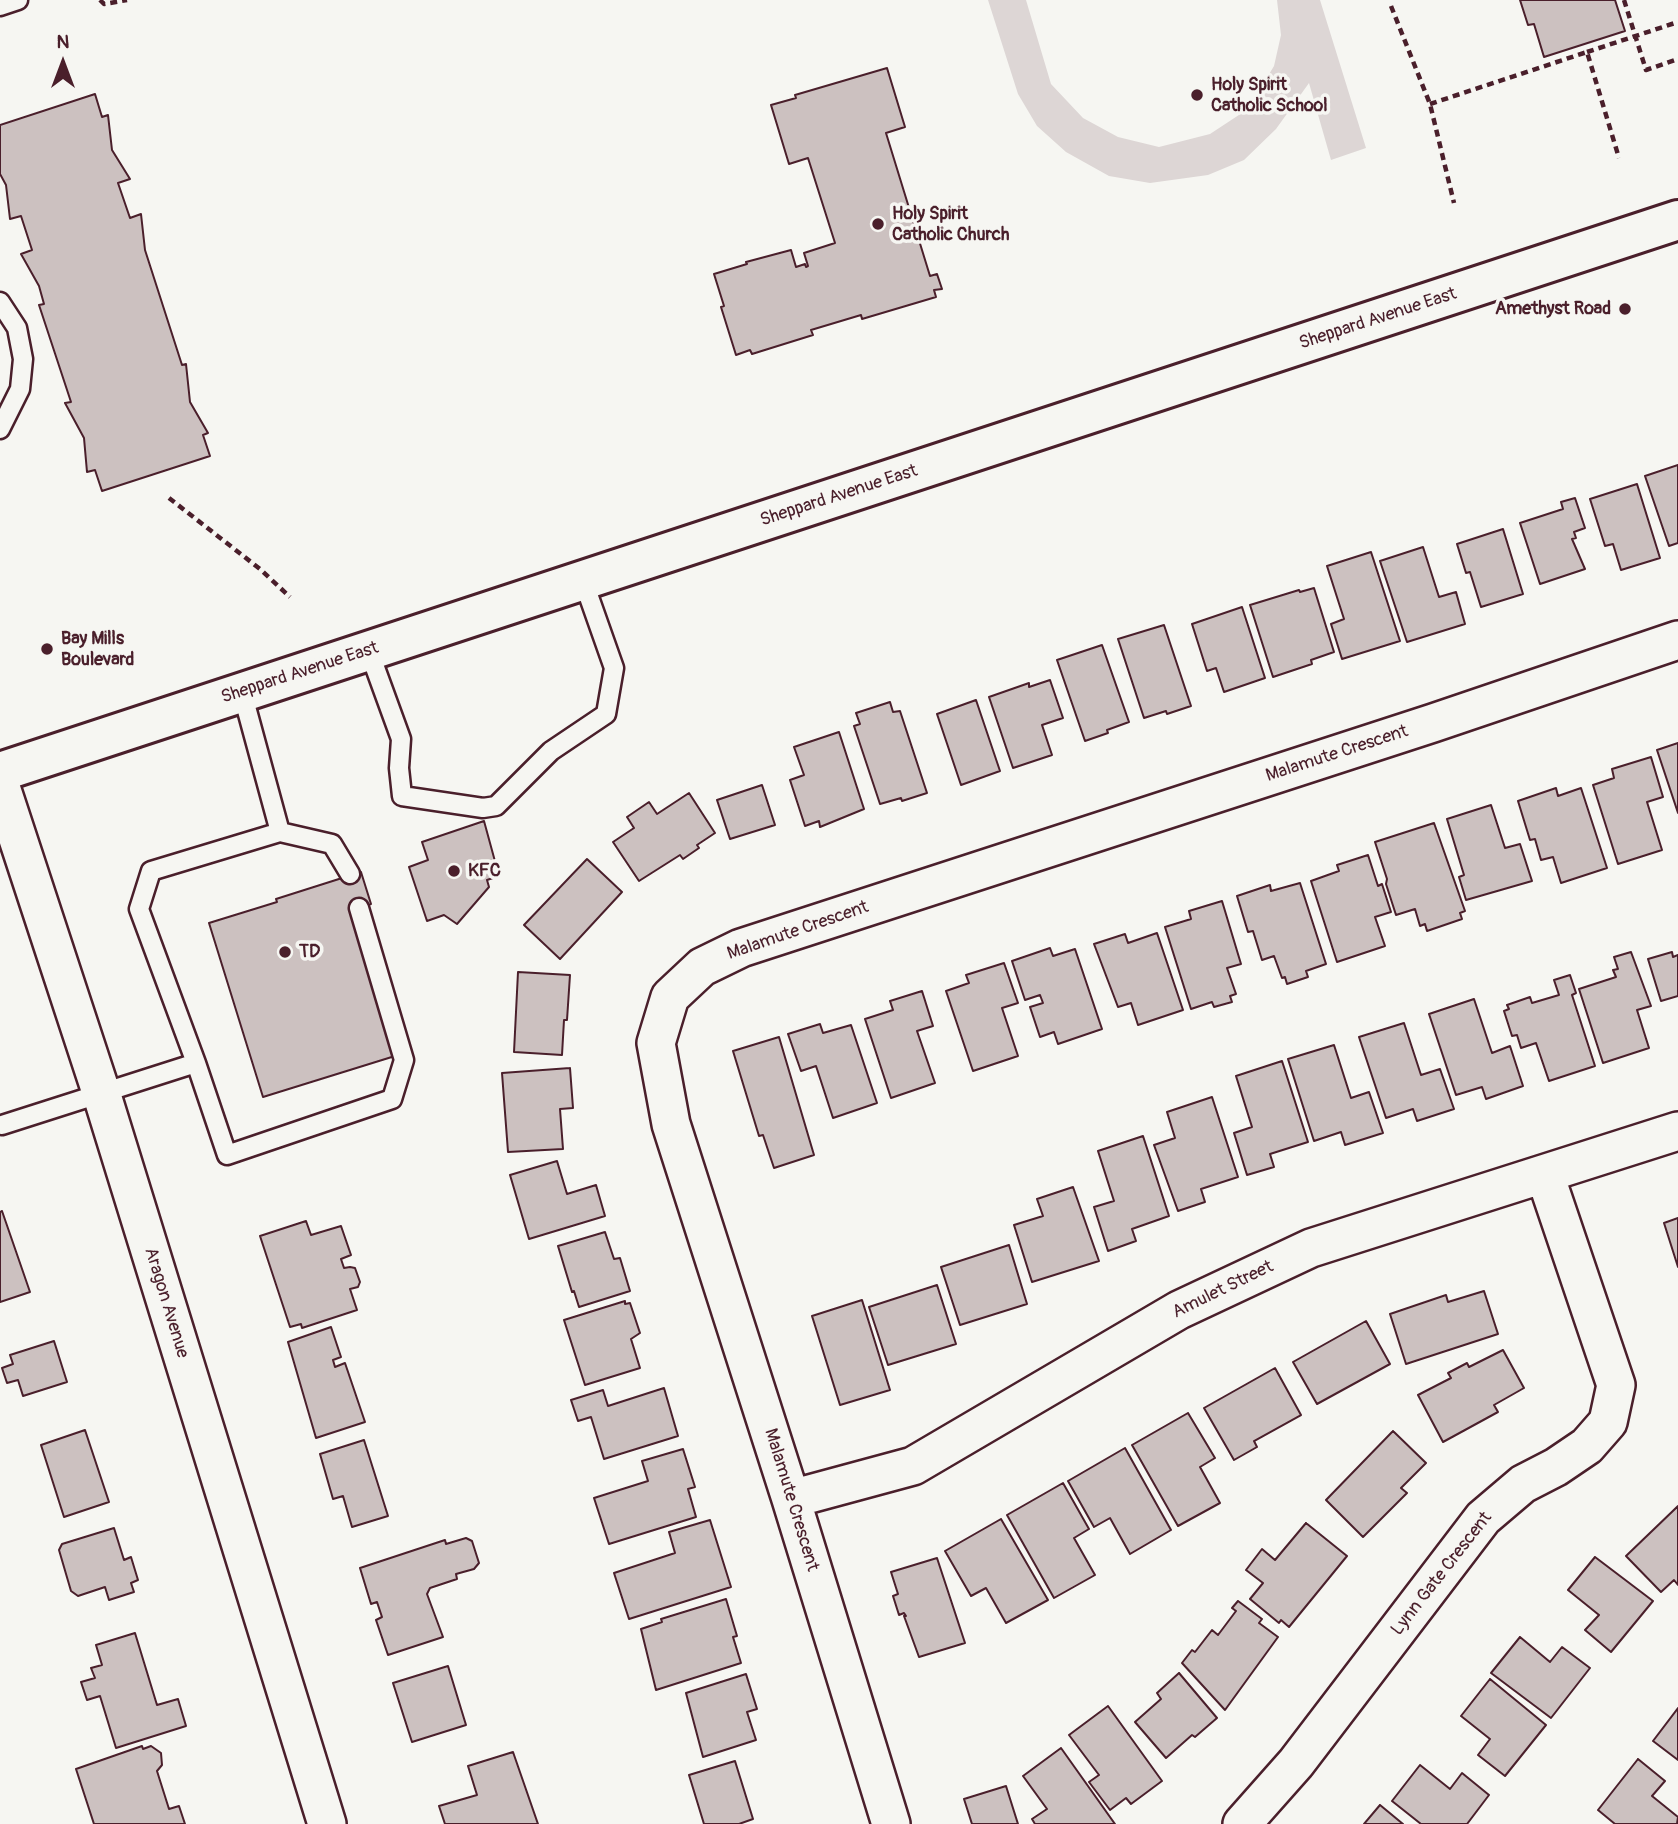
<!DOCTYPE html>
<style>
body{margin:0}
#map{position:relative;width:1678px;height:1824px;overflow:hidden;background:#f6f6f2;font-family:Pangolin,sans-serif}
canvas{display:block}
.north{position:absolute;left:28px;top:28px;width:70px;height:70px;-webkit-text-stroke:5px #f6f6f2;paint-order:stroke;rotate:0deg;font-size:19px;font-weight:700;line-height:28px;text-align:center;color:#4a1f2b}
.north::after{content:'';display:block;margin:auto;width:24px;height:32px;background:#4a1f2b;clip-path:polygon(50% 0,100% 100%,50% 72%,0 100%)}
</style>
<div id="map">
<canvas width="1678" height="1824"></canvas>
<div class="north">N</div>
</div>
<script>
const g = document.querySelector('canvas').getContext('2d');
g.lineJoin = 'round';
function paint(path, color) {
  g.fillStyle = color;
  g.fill(path, 'evenodd');
}
function toPath(rows) {
  const path = new Path2D();
  for (const r of rows) {
    path.moveTo(r[0], r[1]);
    for (let i = 2; i < r.length; i += 2) path.lineTo(r[i], r[i + 1]);
  }
  return path;
}
function stroke(path, color, width, dash) {
  g.strokeStyle = color;
  g.lineWidth = width;
  g.lineCap = dash ? 'butt' : 'round';
  g.setLineDash(dash || []);
  g.stroke(path);
}
function label(font, color, halo, rows, align = 'center') {
  g.font = font + ' Pangolin,sans-serif';
  g.lineWidth = 7;
  g.setLineDash([]);
  g.textBaseline = 'middle';
  g.strokeStyle = halo;
  g.fillStyle = color;
  for (const [text, x, y, turn = 0] of rows) {
    g.save();
    g.translate(x, y);
    g.rotate((+turn || 0) * Math.PI / 180);
    g.textAlign = isNaN(turn) ? turn : align;
    if (halo) g.strokeText(text, 0, 0);
    g.fillText(text, 0, 0);
    g.restore();
  }
}
const green = toPath([
 [988,0,1026,0,1051,84,1083,118,1118,137,1159,147,1210,134,1248,109,1274,66,1281,35,1277,0,1320,0,1366,148,1331,160,1309,83,1276,129,1244,160,1208,175,1150,183,1109,176,1066,152,1037,126,1018,94]
]);
const building = toPath([
 [1520,0,1615,0,1625,31,1544,57,1534,24,1528,25,1520,0],
 [887,68,905,127,886,133,930,276,937,274,942,289,934,290,936,297,862,319,861,315,811,330,813,335,752,354,750,350,736,355,721,307,724,306,714,274,747,264,746,262,791,250,796,267,805,264,806,267,808,266,804,253,835,243,808,158,789,164,771,105,796,98,795,95,887,68],
 [95,94,102,117,108,115,112,150,130,179,118,183,130,218,141,214,145,250,182,365,186,364,190,402,208,433,203,435,210,456,102,491,95,470,87,472,84,438,65,403,71,402,39,305,44,304,39,286,21,254,32,250,21,216,10,219,6,185,0,174,0,125,95,94],
 [1678,465,1678,543,1669,546,1645,476,1678,465],
 [1637,484,1660,558,1621,570,1613,544,1605,546,1590,499,1637,484],
 [1575,498,1585,528,1574,532,1576,538,1572,539,1585,569,1540,584,1520,523,1563,509,1561,502,1575,498],
 [1503,529,1523,594,1481,607,1470,572,1466,573,1457,544,1503,529],
 [1423,547,1439,597,1456,592,1465,624,1407,642,1380,561,1423,547],
 [1371,552,1400,641,1342,659,1331,624,1344,619,1327,566,1371,552],
 [1314,588,1334,652,1311,660,1312,664,1273,677,1250,605,1299,590,1300,592,1314,588],
 [1242,607,1265,678,1224,692,1216,668,1207,671,1192,624,1242,607],
 [1164,625,1191,706,1167,714,1166,711,1144,718,1118,639,1164,625],
 [1102,645,1129,722,1107,730,1108,733,1085,741,1057,660,1102,645],
 [1050,680,1063,718,1042,725,1052,755,1013,768,989,697,1029,683,1029,687,1050,680],
 [976,700,1000,771,961,785,937,714,976,700],
 [890,702,893,712,900,711,927,793,902,801,901,798,880,804,854,726,860,724,856,713,890,702],
 [839,732,864,809,820,827,819,821,805,826,790,780,804,775,794,747,839,732],
 [1678,743,1678,813,1657,750,1678,743],
 [1651,757,1663,797,1647,802,1662,850,1618,864,1593,785,1614,778,1612,769,1651,757],
 [762,785,775,825,730,839,717,800,762,785],
 [1556,788,1558,796,1581,788,1607,868,1561,883,1553,857,1541,860,1535,839,1530,840,1518,801,1556,788],
 [689,793,715,833,697,845,699,848,683,859,680,855,639,881,613,842,634,828,627,817,649,802,657,814,689,793],
 [1491,805,1505,848,1520,844,1532,881,1466,900,1459,877,1464,875,1447,819,1491,805],
 [484,821,499,876,487,880,489,887,457,924,444,915,427,921,409,867,428,860,422,842,484,821],
 [1434,823,1465,911,1460,913,1462,919,1427,931,1425,924,1420,926,1415,909,1396,915,1386,884,1387,879,1375,842,1434,823],
 [1368,855,1378,886,1382,884,1391,912,1375,917,1385,946,1337,962,1311,881,1339,871,1337,865,1368,855],
 [587,859,622,892,560,959,524,925,587,859],
 [361,872,371,904,350,911,395,1056,263,1097,209,923,277,902,276,899,361,872],
 [1300,883,1326,964,1306,971,1308,977,1287,984,1285,977,1282,978,1274,956,1262,960,1253,931,1248,932,1237,896,1270,885,1271,891,1300,883],
 [1222,901,1241,964,1227,968,1236,994,1230,996,1232,1002,1214,1007,1212,1002,1191,1009,1165,927,1191,919,1189,911,1222,901],
 [1157,933,1183,1010,1138,1025,1131,1003,1118,1007,1094,944,1125,934,1128,943,1157,933],
 [1050,948,1053,956,1075,949,1102,1029,1058,1044,1054,1032,1040,1037,1030,1007,1043,1003,1040,995,1025,1000,1012,961,1050,948],
 [1631,952,1651,1006,1637,1010,1649,1048,1603,1063,1579,989,1616,977,1613,970,1618,969,1614,957,1631,952],
 [1672,952,1673,957,1678,955,1678,996,1661,1001,1648,959,1672,952],
 [1004,963,1018,1003,1002,1008,1018,1056,973,1071,946,991,969,983,966,975,1004,963],
 [518,972,570,975,567,1020,564,1020,562,1055,514,1052,518,972],
 [1570,975,1576,993,1572,995,1595,1066,1549,1081,1536,1043,1521,1048,1517,1035,1512,1036,1504,1011,1509,1009,1507,1005,1530,997,1532,1003,1559,995,1554,980,1570,975],
 [922,991,933,1026,917,1031,935,1083,891,1098,865,1019,893,1010,890,1001,922,991],
 [1474,999,1492,1053,1510,1046,1523,1086,1486,1099,1482,1087,1456,1095,1429,1014,1474,999],
 [1404,1023,1421,1075,1440,1069,1454,1109,1417,1121,1413,1109,1386,1118,1359,1037,1404,1023],
 [820,1024,823,1033,851,1025,877,1103,833,1118,816,1066,801,1071,788,1034,820,1024],
 [779,1037,814,1155,774,1168,763,1135,759,1136,733,1051,779,1037],
 [1334,1045,1351,1098,1369,1092,1383,1133,1345,1145,1341,1132,1314,1141,1288,1059,1334,1045],
 [1282,1061,1308,1142,1270,1154,1274,1167,1247,1175,1234,1133,1252,1127,1236,1076,1282,1061],
 [570,1068,573,1108,560,1109,563,1149,508,1152,502,1073,570,1068],
 [1212,1097,1238,1177,1201,1189,1205,1202,1178,1211,1154,1145,1175,1138,1167,1112,1212,1097],
 [1143,1136,1169,1216,1132,1229,1136,1241,1108,1251,1094,1207,1114,1201,1098,1151,1143,1136],
 [557,1161,567,1194,596,1185,605,1216,529,1239,510,1175,557,1161],
 [1073,1187,1099,1261,1032,1282,1014,1225,1043,1216,1037,1199,1073,1187],
 [2,1211,30,1292,0,1302,0,1212,2,1211],
 [1678,1218,1678,1267,1664,1223,1678,1218],
 [306,1221,311,1235,341,1226,351,1255,341,1259,344,1268,350,1267,355,1268,360,1282,358,1287,350,1289,357,1310,302,1328,301,1324,290,1327,260,1236,306,1221],
 [605,1232,614,1259,620,1258,630,1291,579,1307,574,1291,572,1292,558,1246,605,1232],
 [1009,1245,1027,1304,960,1325,941,1267,1009,1245],
 [937,1285,956,1344,888,1365,869,1307,937,1285],
 [1484,1291,1498,1334,1406,1364,1390,1314,1446,1295,1448,1302,1484,1291],
 [862,1300,890,1390,840,1405,812,1316,862,1300],
 [625,1301,625,1304,630,1303,640,1333,631,1339,640,1368,585,1385,564,1320,625,1301],
 [1366,1321,1390,1364,1317,1404,1293,1362,1366,1321],
 [331,1327,341,1357,333,1360,335,1367,345,1363,365,1422,316,1438,288,1342,331,1327],
 [54,1341,67,1382,23,1396,18,1380,7,1383,2,1368,13,1364,10,1355,54,1341],
 [1503,1350,1524,1388,1494,1405,1498,1412,1443,1442,1418,1395,1451,1378,1448,1373,1467,1363,1469,1367,1503,1350],
 [1275,1368,1301,1415,1254,1441,1257,1447,1234,1460,1204,1408,1275,1368],
 [664,1388,678,1436,604,1459,591,1417,578,1421,571,1400,603,1390,608,1406,664,1388],
 [1188,1413,1215,1458,1200,1467,1220,1503,1178,1526,1132,1445,1188,1413],
 [85,1430,109,1502,64,1517,41,1445,85,1430],
 [1393,1431,1426,1463,1401,1488,1407,1493,1363,1537,1326,1500,1393,1431],
 [364,1440,388,1516,352,1527,343,1496,333,1499,320,1454,364,1440],
 [1125,1448,1171,1530,1130,1554,1110,1518,1094,1527,1068,1481,1125,1448],
 [683,1449,695,1487,688,1489,696,1517,609,1544,594,1498,648,1481,642,1461,683,1449],
 [1063,1483,1089,1529,1074,1538,1095,1575,1054,1598,1007,1515,1063,1483],
 [1678,1506,1678,1585,1674,1580,1661,1592,1626,1556,1678,1506],
 [1001,1519,1048,1600,1006,1623,986,1588,971,1596,945,1551,1001,1519],
 [710,1520,731,1587,629,1619,614,1573,675,1553,669,1532,710,1520],
 [1306,1523,1347,1556,1289,1627,1281,1620,1279,1623,1250,1599,1263,1583,1246,1570,1262,1549,1275,1560,1306,1523],
 [114,1528,124,1560,131,1557,138,1580,131,1583,134,1592,109,1600,105,1587,78,1596,71,1591,59,1550,62,1544,114,1528],
 [466,1538,472,1541,479,1563,474,1569,456,1574,457,1579,430,1588,427,1594,443,1637,388,1655,376,1620,382,1617,377,1602,371,1604,360,1568,445,1540,446,1544,466,1538],
 [1595,1557,1653,1601,1611,1652,1585,1630,1599,1615,1568,1590,1595,1557],
 [937,1558,965,1643,919,1657,904,1616,906,1616,904,1613,899,1615,893,1596,898,1594,891,1572,937,1558],
 [726,1599,737,1636,733,1637,741,1663,656,1690,641,1629,662,1622,661,1619,726,1599],
 [1238,1601,1262,1619,1259,1623,1278,1637,1225,1710,1182,1663,1192,1650,1195,1652,1212,1630,1218,1635,1236,1611,1232,1608,1238,1601],
 [135,1633,157,1705,178,1699,186,1726,116,1748,100,1696,87,1700,81,1682,95,1678,91,1668,102,1665,96,1645,135,1633],
 [1520,1637,1550,1662,1562,1647,1590,1668,1551,1718,1491,1673,1520,1637],
 [448,1666,466,1725,412,1742,393,1683,448,1666],
 [1179,1673,1217,1718,1195,1737,1192,1735,1166,1758,1135,1722,1161,1699,1157,1693,1179,1673],
 [746,1674,757,1709,747,1712,756,1740,703,1757,686,1693,746,1674],
 [1490,1679,1546,1725,1505,1776,1478,1755,1490,1739,1461,1716,1490,1679],
 [1108,1706,1162,1781,1131,1804,1126,1798,1110,1810,1089,1782,1099,1775,1069,1735,1108,1706],
 [1678,1708,1678,1760,1653,1741,1678,1708],
 [142,1746,143,1749,151,1746,161,1753,162,1765,157,1771,169,1809,179,1806,185,1824,94,1824,76,1769,142,1746],
 [1061,1748,1115,1824,1035,1824,1032,1819,1047,1809,1023,1776,1061,1748],
 [513,1752,538,1824,445,1824,439,1806,477,1795,468,1766,513,1752],
 [1638,1759,1665,1781,1652,1796,1678,1817,1677,1824,1615,1824,1598,1810,1638,1759],
 [735,1761,753,1819,739,1824,704,1824,689,1775,735,1761],
 [1420,1765,1450,1789,1462,1773,1489,1795,1467,1824,1421,1824,1392,1801,1420,1765],
 [1006,1786,1018,1824,972,1824,964,1799,1006,1786],
 [1380,1805,1403,1824,1364,1824,1380,1805]
]);
const path = toPath([
 [100,0,104,4,127,0],
 [1624,0,1646,70,1678,59],
 [1391,6,1430,104,1454,203],
 [1587,52,1678,22],
 [1430,104,1587,52,1619,158],
 [169,498,260,569,290,597]
]);
const lane = toPath([
 [0,6,18,0],
 [0,302,17,328,23,359,20,389,0,429],
 [369,651,401,739,399,768,402,796,483,808,496,806,551,751,606,714,614,668,583,580],
 [280,832,332,844,350,874],
 [196,1063,227,1155,392,1099,404,1060,359,908],
 [2,1125,196,1063,139,909,151,871,280,832,242,692]
]);
const street = toPath([
 [0,784,101,1092,327,1824],
 [791,1499,913,1466,1179,1310,1311,1248,1678,1131],
 [891,1824,791,1499,671,1124,656,1043,670,997,702,967,741,948,1433,723,1678,640],
 [1242,1824,1296,1763,1483,1518,1523,1484,1556,1467,1587,1446,1608,1422,1616,1385,1545,1175]
]);
const secondary = toPath([
 [0,772,1678,220]
]);
const markers = [
 [1197,95,7,"#4a1f2b"],
 [878,224,7,"#4a1f2b"],
 [1625,309,7,"#4a1f2b"],
 [47,649,7,"#4a1f2b"],
 [454,871,7,"#4a1f2b"],
 [285,952,7,"#4a1f2b"]
];
const poiNames = [
 ["Holy Spirit",1211,85],
 ["Catholic School",1211,106],
 ["Holy Spirit",892,214],
 ["Catholic Church",892,235],
 ["Amethyst Road",1611,309,"right"],
 ["Bay Mills",61,639],
 ["Boulevard",61,660],
 ["KFC",468,871],
 ["TD",299,952]
];
const streetNames = [
 ["Sheppard Avenue East",1378,319,-18],
 ["Sheppard Avenue East",839,496,-18],
 ["Sheppard Avenue East",300,673,-18],
 ["Malamute Crescent",1337,754,-18],
 ["Malamute Crescent",798,931,-19],
 ["Amulet Street",1223,1290,-26],
 ["Aragon Avenue",166,1303,73],
 ["Malamute Crescent",791,1500,73],
 ["Lynn Gate Crescent",1442,1574,-52]
];
paint(green, '#ddd6d5');
paint(building, '#ccc1c0');
stroke(building, '#4a1f2b', 2);
stroke(lane, '#4a1f2b', 23);
stroke(street, '#4a1f2b', 42);
stroke(secondary, '#4a1f2b', 44);
stroke(path, '#4a1f2b', 4.5, [7, 5]);
stroke(lane, '#f6f6f2', 18);
stroke(street, '#f6f6f2', 37);
stroke(secondary, '#f6f6f2', 38);
for (const [x, y, r, color] of markers) {
  const dot = new Path2D();
  dot.arc(x, y, r, 0, 2 * Math.PI);
  g.fillStyle = color;
  g.fill(dot);
  stroke(dot, '#f6f6f2', 2.5);
}
label('bold 18px', '#4a1f2b', '#f6f6f2', poiNames, 'left');
label('18px', '#4a1f2b', '#f6f6f2', streetNames);
</script>
